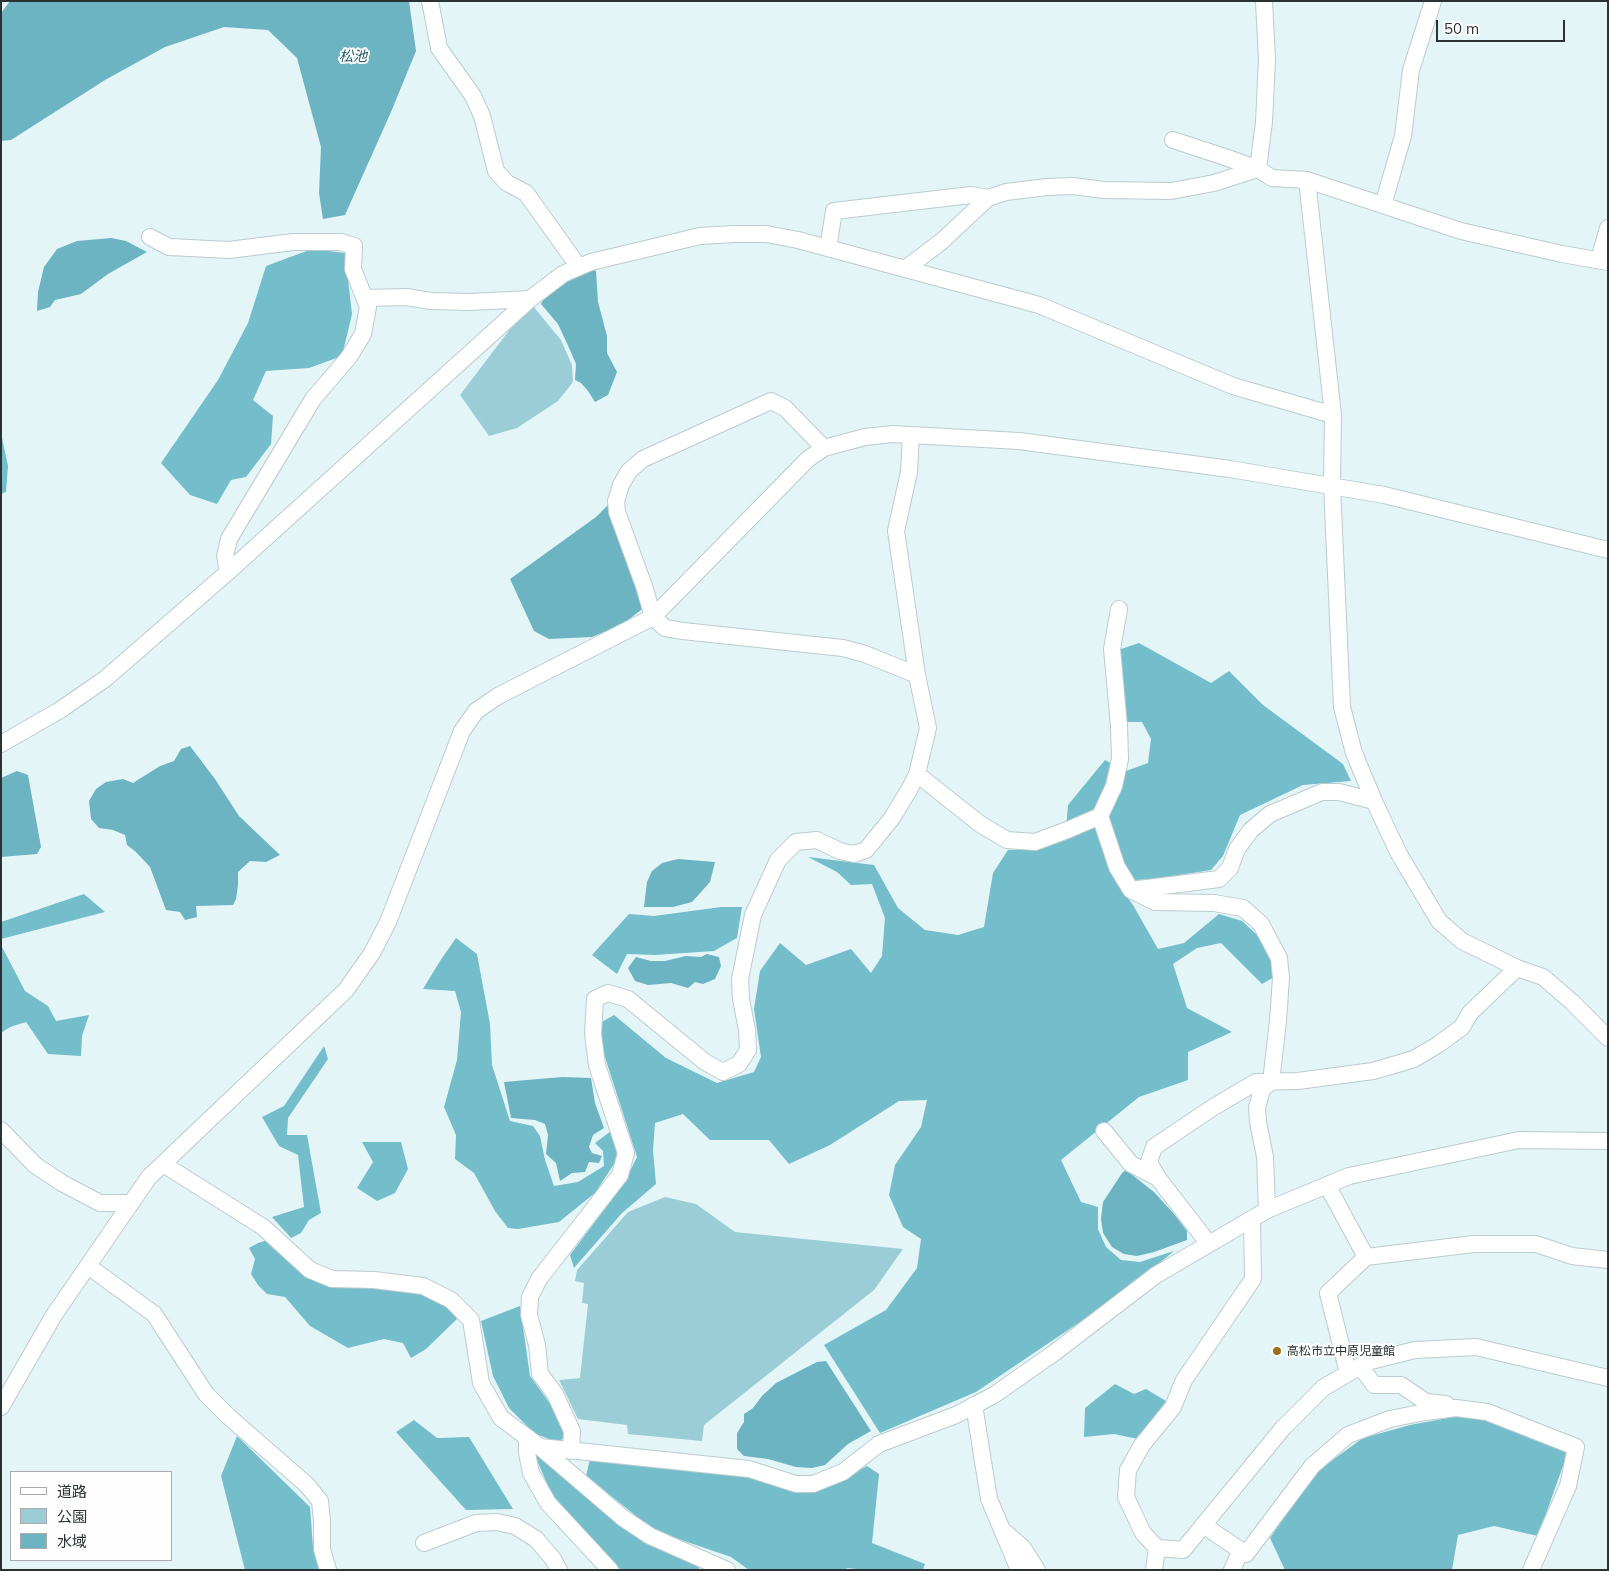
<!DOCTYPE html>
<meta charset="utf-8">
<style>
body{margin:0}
#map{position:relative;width:1609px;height:1571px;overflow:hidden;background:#e4f5f8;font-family:Mulish,"Noto Sans JP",sans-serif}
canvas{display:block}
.frame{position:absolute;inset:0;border:2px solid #2b3233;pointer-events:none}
.legend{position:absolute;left:10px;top:1471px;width:162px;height:90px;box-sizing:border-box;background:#fefefe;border:1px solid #aaacad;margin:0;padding:6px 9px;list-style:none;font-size:15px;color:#2b3233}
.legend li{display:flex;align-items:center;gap:10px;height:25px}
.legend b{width:25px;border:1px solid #aaacad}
.scale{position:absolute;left:1436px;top:20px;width:129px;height:22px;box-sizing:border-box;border:2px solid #2b3233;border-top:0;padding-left:6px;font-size:15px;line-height:18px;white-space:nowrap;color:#2b3233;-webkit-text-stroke:4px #fefefe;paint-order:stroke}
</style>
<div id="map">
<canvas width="1609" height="1571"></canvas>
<div class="frame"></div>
<ul class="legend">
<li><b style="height:6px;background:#fff"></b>道路</li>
<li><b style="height:14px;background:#9bcdd7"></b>公園</li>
<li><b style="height:14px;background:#6cb4c2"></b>水域</li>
</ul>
<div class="scale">50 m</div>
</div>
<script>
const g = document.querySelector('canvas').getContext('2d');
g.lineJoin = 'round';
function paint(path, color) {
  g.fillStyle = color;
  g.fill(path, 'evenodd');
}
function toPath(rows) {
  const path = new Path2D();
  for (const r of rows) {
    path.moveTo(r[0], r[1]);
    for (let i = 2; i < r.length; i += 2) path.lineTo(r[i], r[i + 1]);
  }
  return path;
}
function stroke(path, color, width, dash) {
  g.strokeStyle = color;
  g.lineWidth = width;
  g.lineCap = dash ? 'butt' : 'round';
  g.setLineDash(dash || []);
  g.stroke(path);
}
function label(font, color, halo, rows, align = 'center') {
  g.font = font + ' Mulish,"Noto Sans JP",sans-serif';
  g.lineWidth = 4;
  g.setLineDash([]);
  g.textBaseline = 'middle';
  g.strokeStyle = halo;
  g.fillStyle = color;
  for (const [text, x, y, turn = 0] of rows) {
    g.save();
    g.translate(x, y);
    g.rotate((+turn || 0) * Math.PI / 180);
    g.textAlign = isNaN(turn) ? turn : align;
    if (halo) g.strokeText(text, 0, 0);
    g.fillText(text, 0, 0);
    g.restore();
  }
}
const green = toPath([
 [533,306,561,340,572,365,573,382,558,401,517,428,489,436,460,395,517,320],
 [665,1197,696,1204,735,1232,903,1249,874,1290,704,1425,702,1441,628,1434,627,1425,578,1419,559,1380,580,1378,588,1304,582,1303,584,1283,575,1281,577,1270,628,1212]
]);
const forest = toPath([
 [312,249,345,253,352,314,342,356,309,368,266,371,253,400,273,416,271,444,246,477,231,480,217,504,190,495,161,463,218,380,248,323,266,266],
 [1,433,8,466,6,492,1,494],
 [1139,643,1211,683,1229,671,1263,705,1343,764,1351,781,1303,785,1240,815,1223,856,1211,870,1154,879,1115,881,1133,905,1158,949,1184,943,1219,914,1242,921,1268,945,1276,976,1262,984,1221,943,1197,948,1173,964,1187,1008,1232,1032,1188,1052,1188,1080,1139,1097,1061,1160,1081,1202,1098,1207,1098,1229,1106,1247,1121,1260,1140,1262,1174,1251,1123,1293,976,1392,880,1433,824,1345,886,1310,917,1268,921,1239,903,1227,889,1195,895,1165,921,1127,927,1100,899,1101,830,1145,789,1164,769,1140,710,1140,683,1114,655,1123,653,1151,656,1184,622,1213,574,1268,570,1255,623,1185,637,1157,603,1051,600,1023,614,1015,666,1058,717,1083,754,1072,761,1057,754,1009,760,971,780,943,806,965,851,949,871,973,882,956,885,918,872,884,851,885,837,872,808,857,874,865,898,908,925,930,958,935,984,927,993,873,1008,850,1042,849,1065,840,1068,805,1105,760,1126,771,1148,763,1151,739,1142,722,1125,722,1118,650],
 [84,894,105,912,1,939,1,922],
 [721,907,742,907,737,938,714,951,655,955,627,954,617,974,592,955,629,914,654,916],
 [456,938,477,954,490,1024,492,1065,510,1121,533,1126,540,1136,545,1160,554,1186,578,1182,604,1166,603,1151,595,1143,611,1131,618,1158,595,1193,559,1222,518,1229,508,1228,495,1211,474,1173,455,1159,456,1135,444,1107,457,1060,461,1012,455,991,423,989,440,961],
 [1,945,25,991,48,1006,56,1021,89,1015,82,1036,81,1056,48,1054,26,1022,10,1027,1,1033],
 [324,1046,328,1059,288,1118,287,1135,307,1135,321,1213,309,1220,301,1233,291,1238,272,1217,304,1207,298,1155,279,1146,262,1117,284,1106],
 [362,1142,401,1142,408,1169,395,1193,377,1201,357,1188,373,1162],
 [268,1240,307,1274,418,1291,446,1301,457,1319,426,1349,411,1358,403,1343,384,1339,348,1348,310,1326,285,1297,267,1294,258,1285,251,1274,255,1259,249,1248,258,1243],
 [520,1306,530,1376,551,1405,565,1437,558,1442,535,1434,509,1408,493,1376,481,1321],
 [1115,1384,1134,1394,1146,1389,1166,1401,1138,1439,1114,1434,1084,1437,1085,1408],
 [1464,1415,1490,1420,1568,1452,1538,1536,1494,1526,1458,1535,1452,1570,1285,1570,1270,1538,1316,1472,1363,1438,1410,1425],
 [414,1420,437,1438,469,1437,513,1509,466,1510,396,1432],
 [237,1436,310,1507,313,1547,322,1570,245,1570,221,1476],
 [533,1451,697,1562,700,1570,621,1570,555,1502],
 [590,1459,746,1475,793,1491,825,1488,867,1466,879,1474,872,1543,925,1564,923,1570,865,1570,847,1568,846,1570,749,1570,731,1557,655,1531,586,1476]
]);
const water = toPath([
 [10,1,409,1,416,51,391,112,345,215,323,219,319,193,321,147,297,58,268,30,224,27,165,47,105,80,11,140,1,141,1,13],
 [111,238,126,241,147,252,108,274,81,294,55,300,50,307,37,311,38,292,44,267,57,249,77,241],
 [592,270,596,271,598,302,607,336,607,353,617,372,608,395,595,402,588,391,581,383,575,380,576,364,570,350,558,324,541,304,543,300,565,283],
 [608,505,644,604,641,610,623,624,592,637,549,639,534,631,510,579,596,517],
 [190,746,215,779,239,816,280,855,266,862,250,861,238,872,238,885,236,899,233,905,196,906,197,917,185,920,180,912,166,910,150,867,136,852,127,845,125,835,113,830,99,828,91,819,89,801,96,789,106,782,123,779,133,783,160,766,174,761,181,749],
 [17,771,28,775,41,847,37,854,1,857,1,778],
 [678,859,715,862,710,882,692,902,673,907,644,907,647,882,652,871,662,863],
 [707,954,719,957,721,966,715,979,703,984,695,982,688,988,671,983,648,985,635,981,628,968,636,957,651,961,665,961,686,956,701,957],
 [562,1077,591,1078,595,1103,604,1128,593,1135,589,1147,592,1153,602,1156,599,1163,589,1162,585,1172,572,1173,560,1181,556,1163,546,1154,548,1135,545,1124,535,1120,511,1118,504,1082],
 [1126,1170,1154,1192,1174,1214,1187,1231,1187,1240,1154,1252,1137,1256,1124,1254,1112,1247,1103,1233,1101,1219,1103,1202,1122,1173],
 [826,1361,871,1431,848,1444,825,1465,812,1468,796,1467,768,1459,744,1456,737,1449,737,1433,744,1422,744,1414,753,1408,762,1396,776,1383,817,1362]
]);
const street = toPath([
 [430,1,439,48,473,96,482,116,496,171,507,183,526,193,576,263],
 [1173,140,1225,157,1258,169,1264,122,1267,60,1264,1],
 [1307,180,1333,415],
 [1383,205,1403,136,1411,70,1433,1],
 [150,237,169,247,229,250,293,242,341,242,354,246,353,269,368,307,363,334,349,357,313,399,229,539,225,556,228,572],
 [828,248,834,211,971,195,988,198],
 [1599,260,1608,228],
 [905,269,942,241,988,198,1006,192,1047,187,1073,186,1104,190,1171,191,1214,183,1258,169,1272,178,1307,180,1461,231,1562,254,1608,262],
 [365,298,406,297,431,301,469,302,530,299],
 [824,448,785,408,771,401,643,459,629,471,621,485,616,501,617,512,644,586,653,617,665,628,683,631,843,648,865,654,917,675],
 [1,744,60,710,105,679,228,572,530,299,563,274,591,262,700,236,733,234,766,234,798,240,1039,305,1233,386,1333,415,1332,486,1342,707,1354,753,1374,801,1399,854,1439,921,1462,941,1517,968,1543,977,1572,1002,1608,1038],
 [917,774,980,824,1007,840,1035,842,1070,829,1100,816,1114,786,1120,759,1119,726,1112,649,1119,609],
 [1100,816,1117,867,1131,890,1155,902,1214,903,1243,908,1261,924,1279,958,1281,978,1278,1021,1271,1082,1262,1089,1257,1108,1258,1122,1265,1157,1267,1210],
 [1131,890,1219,879,1230,868,1237,849,1251,830,1270,814,1322,792,1339,792,1374,801],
 [1,1130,35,1165,62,1183,100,1203,131,1203],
 [1104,1131,1131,1164,1158,1178],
 [163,1164,263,1227,310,1270,332,1279,374,1280,423,1286,451,1300,471,1320,481,1383,501,1418,540,1447,749,1469,796,1484,813,1484,843,1472,879,1444,956,1415,994,1395,1054,1353,1156,1275,1267,1210,1349,1176,1519,1140,1608,1141],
 [1327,1185,1366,1257,1328,1293,1348,1373],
 [1252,1219,1253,1279,1184,1380,1173,1407,1142,1445,1128,1470,1126,1497,1143,1533,1157,1548,1183,1550,1283,1428,1323,1388,1367,1362,1415,1350,1476,1347,1608,1378],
 [1209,1244,1158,1178,1149,1162,1154,1147,1212,1108,1256,1082,1298,1081,1373,1071,1414,1059,1439,1044,1462,1027,1470,1013,1517,968],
 [1366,1257,1474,1244,1536,1244,1572,1256,1608,1260],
 [88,1266,154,1314,206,1394,228,1416,307,1485,320,1501,322,1521,322,1549,328,1570],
 [1360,1366,1374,1385,1401,1385,1426,1402,1446,1404],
 [974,1405,989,1499,1019,1570],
 [1,1407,54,1315,149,1177,346,990,372,953,388,922,462,731,476,711,498,696,653,617,808,459,824,448,865,437,893,434,1019,441,1230,469,1384,495,1608,550],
 [527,1437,527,1453,531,1473,548,1503,610,1570],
 [540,1447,623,1518,650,1536,727,1570],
 [571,1451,572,1431,555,1394,540,1374,537,1345,529,1315,530,1297,539,1279,620,1175,626,1153,597,1065,593,1034,595,999,608,993,628,999,705,1062,723,1072,739,1064,748,1050,747,1030,741,999,740,979,753,915,778,860,796,842,817,840,840,851,854,854,866,850,892,818,909,790,917,774,928,728,917,675,896,531,909,472,911,435],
 [1203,1525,1246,1554,1312,1466,1348,1435,1390,1419,1425,1412,1456,1408,1487,1412,1576,1447,1568,1486,1531,1570],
 [1006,1533,1023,1548,1037,1570],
 [424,1543,476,1523,497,1522,515,1526,536,1539,553,1559,559,1570],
 [1154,1570,1157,1548],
 [1232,1570,1241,1550]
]);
const markers = [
 [1277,1351,5,"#98711d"]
];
const poiNames = [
 ["高松市立中原児童館",1287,1351]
];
const waterNames = [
 ["松池",353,57]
];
paint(green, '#9bcdd7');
paint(forest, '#74bdcb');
paint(water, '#6cb4c2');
stroke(street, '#bbcbce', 18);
stroke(street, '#fff', 16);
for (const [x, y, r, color] of markers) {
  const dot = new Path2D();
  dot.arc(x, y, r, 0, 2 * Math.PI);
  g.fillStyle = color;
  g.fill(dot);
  stroke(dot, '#fefefe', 2);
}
label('12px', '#2b3233', '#fefefe', poiNames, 'left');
label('italic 14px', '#205c67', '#fefefe', waterNames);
</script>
